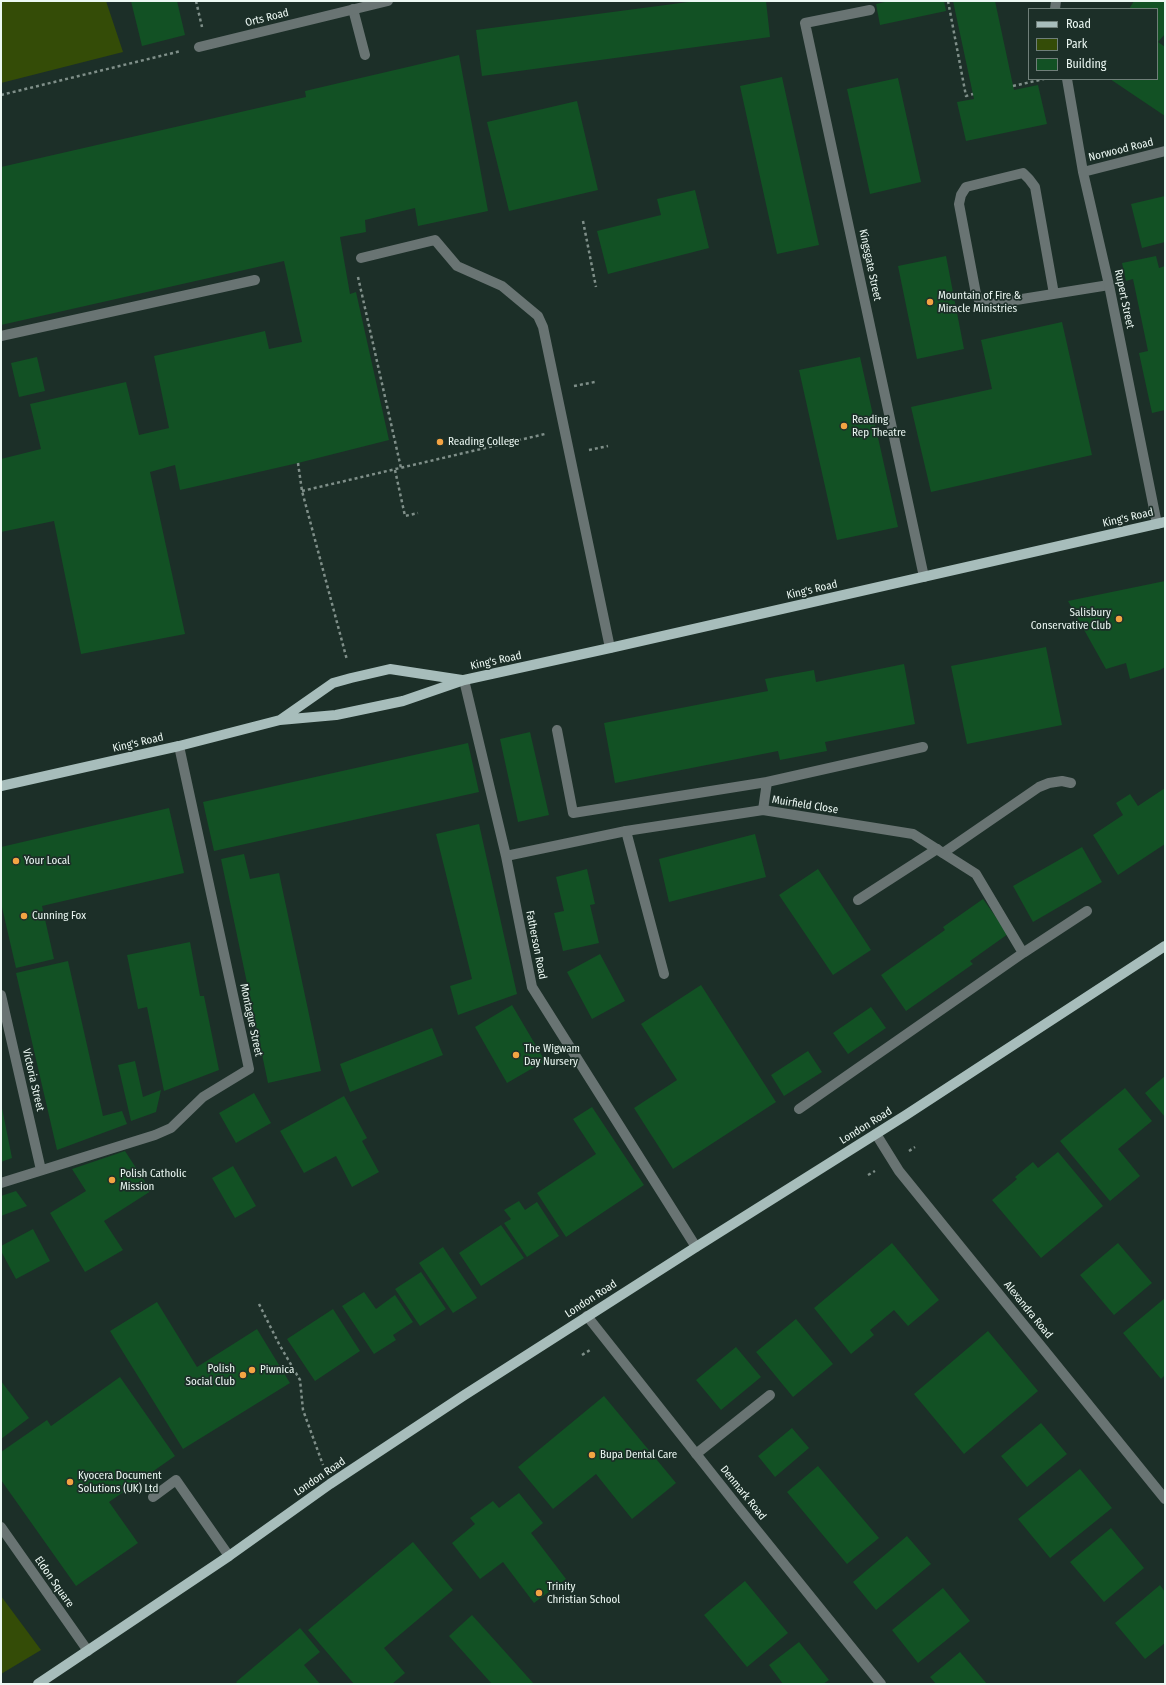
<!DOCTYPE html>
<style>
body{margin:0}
#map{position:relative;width:1166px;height:1685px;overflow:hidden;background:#1c2f28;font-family:"Fira Sans Condensed",sans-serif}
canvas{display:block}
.frame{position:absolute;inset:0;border:2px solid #ecf8f3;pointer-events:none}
.legend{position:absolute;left:1028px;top:8px;width:130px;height:72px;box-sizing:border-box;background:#1c2f28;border:1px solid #6f7f79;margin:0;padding:5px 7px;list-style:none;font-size:12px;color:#ecf8f3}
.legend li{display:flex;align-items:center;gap:8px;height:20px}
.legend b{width:20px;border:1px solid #6f7f79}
</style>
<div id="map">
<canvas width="1166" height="1685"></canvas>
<div class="frame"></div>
<ul class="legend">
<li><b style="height:5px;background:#a7bdbb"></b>Road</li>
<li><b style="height:11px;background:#344c07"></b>Park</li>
<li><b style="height:11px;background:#125124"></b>Building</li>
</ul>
</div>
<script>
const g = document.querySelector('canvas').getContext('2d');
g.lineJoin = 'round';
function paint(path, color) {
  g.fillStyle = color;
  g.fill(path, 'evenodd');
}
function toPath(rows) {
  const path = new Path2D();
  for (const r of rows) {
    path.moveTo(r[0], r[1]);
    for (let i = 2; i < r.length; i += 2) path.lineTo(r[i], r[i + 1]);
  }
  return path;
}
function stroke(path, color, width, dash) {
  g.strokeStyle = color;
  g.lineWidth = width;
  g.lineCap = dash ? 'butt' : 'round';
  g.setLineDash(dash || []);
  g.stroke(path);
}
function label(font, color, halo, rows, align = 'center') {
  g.font = font + ' "Fira Sans Condensed",sans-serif';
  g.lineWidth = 3.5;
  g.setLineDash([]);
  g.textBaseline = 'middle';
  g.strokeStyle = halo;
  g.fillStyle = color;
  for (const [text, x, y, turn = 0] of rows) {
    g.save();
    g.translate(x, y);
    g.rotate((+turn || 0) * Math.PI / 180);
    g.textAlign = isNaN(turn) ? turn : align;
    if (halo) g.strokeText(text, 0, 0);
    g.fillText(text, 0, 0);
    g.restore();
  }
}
const green = toPath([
 [1,1,106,1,123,52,1,83],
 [1,1596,41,1650,1,1674]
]);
const building = toPath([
 [131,1,177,1,185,35,142,46],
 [696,1,766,1,770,37,482,76,476,30],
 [889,1,944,1,946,11,880,25,876,4],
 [953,1,995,1,1014,90,1038,85,1047,124,966,141,957,102,974,99],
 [1134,1,1165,1,1165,34,1158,42,1165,47,1165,116,1110,79,1157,79,1157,9,1129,9],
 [459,55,488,211,418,226,415,208,365,220,366,232,340,237,350,294,356,292,389,440,298,463,180,490,175,465,150,472,185,634,81,654,54,521,1,532,1,459,41,449,30,404,126,382,139,435,169,428,154,356,265,331,269,349,302,342,284,261,1,325,1,167,306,97,305,91],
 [782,77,819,245,777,254,740,86],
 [898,78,921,182,870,194,847,89],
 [577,101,598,190,509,211,487,122],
 [695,190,709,248,608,274,597,231,661,215,657,199],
 [1165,196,1165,242,1142,248,1131,204],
 [946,256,964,349,917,359,898,266],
 [1156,256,1159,268,1165,266,1165,410,1152,413,1139,353,1148,351,1133,279,1126,281,1122,263],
 [1062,322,1092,455,931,492,911,407,992,389,981,340],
 [37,357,45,391,19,397,11,363],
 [860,357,898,527,837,540,799,370],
 [1165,581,1165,667,1160,670,1130,679,1126,663,1106,669,1068,601],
 [1046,647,1062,725,967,744,951,666],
 [904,664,915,724,825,742,827,751,780,760,778,751,615,783,604,723,768,691,765,679,814,670,816,682],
 [530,732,549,815,518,822,500,739],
 [468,743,479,792,214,851,203,802],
 [1165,788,1165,844,1118,875,1093,835,1123,815,1116,803,1130,794,1138,806],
 [169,808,184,873,42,906,54,959,16,968,1,903,1,847],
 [479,824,517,994,458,1015,450,986,472,979,436,834],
 [755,834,766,877,669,902,659,859],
 [1082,847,1102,882,1033,922,1013,886],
 [244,854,250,879,279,873,321,1071,268,1083,221,859],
 [587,869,595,904,590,905,599,943,563,951,554,913,564,911,556,877],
 [818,869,871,950,833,975,779,895],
 [983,899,1008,934,970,961,973,964,906,1011,881,975,945,930,943,927],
 [190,942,200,996,204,996,219,1070,164,1091,147,1007,138,1009,127,955],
 [600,954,625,1001,592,1019,567,972],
 [68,961,103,1116,122,1111,127,1124,57,1150,16,973],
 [701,985,776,1102,673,1169,634,1108,677,1080,641,1024],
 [512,1005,545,1061,507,1083,475,1027],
 [871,1007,886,1028,848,1054,833,1033],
 [432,1028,443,1055,350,1092,340,1064],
 [808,1051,822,1072,784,1096,771,1075],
 [135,1061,143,1097,161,1090,156,1112,131,1121,118,1065],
 [1165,1076,1165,1117,1145,1093],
 [1125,1088,1152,1121,1118,1149,1140,1176,1110,1201,1060,1141],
 [254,1093,271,1123,236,1143,219,1113],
 [344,1096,367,1138,362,1141,379,1172,352,1187,336,1156,304,1173,280,1131],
 [1,1103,12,1158,1,1162],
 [592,1107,644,1185,566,1237,537,1193,596,1154,573,1119],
 [125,1151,151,1191,104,1221,123,1250,85,1272,50,1213,86,1191,72,1169],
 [1058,1152,1103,1206,1041,1258,992,1200,1017,1179,1015,1177,1033,1162,1038,1168],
 [233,1166,256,1206,235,1218,212,1178],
 [16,1191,27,1206,1,1216,1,1196],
 [519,1201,525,1210,537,1202,559,1236,527,1257,504,1223,511,1219,504,1210],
 [501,1225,524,1258,481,1286,459,1253],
 [33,1229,50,1261,16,1279,1,1251,1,1246],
 [892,1243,939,1300,908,1326,894,1310,870,1330,874,1335,851,1354,814,1308],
 [1118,1243,1152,1283,1114,1315,1080,1275],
 [443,1247,477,1298,453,1313,419,1263],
 [421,1272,446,1309,420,1326,395,1289],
 [364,1292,376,1309,395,1295,413,1322,393,1335,396,1340,374,1354,342,1306],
 [1165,1298,1165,1375,1161,1379,1123,1333],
 [157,1302,197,1367,257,1329,290,1383,183,1449,110,1331],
 [333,1309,360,1351,315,1381,287,1339],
 [796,1319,833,1364,793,1397,756,1352],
 [988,1331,1038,1391,964,1454,914,1394],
 [736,1347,761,1377,721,1410,696,1380],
 [120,1377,175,1456,109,1502,138,1543,76,1586,1,1480,1,1452,47,1420,51,1426],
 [1,1381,29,1418,1,1439],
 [604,1396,676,1483,632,1519,596,1474,553,1509,518,1467],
 [1041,1423,1067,1454,1027,1487,1001,1456],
 [792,1428,809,1448,775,1477,758,1456],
 [818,1466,879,1538,847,1564,787,1492],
 [1080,1469,1112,1508,1050,1558,1018,1519],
 [519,1493,543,1523,531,1533,566,1579,534,1603,503,1562,480,1579,452,1543,475,1524,470,1518,493,1501,499,1508],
 [1111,1528,1144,1568,1104,1602,1070,1562],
 [907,1536,931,1564,876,1610,853,1582],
 [413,1542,453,1590,384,1648,405,1673,392,1684,354,1684,308,1630],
 [745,1581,788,1633,747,1667,704,1615],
 [1160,1585,1165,1592,1165,1643,1145,1659,1115,1623],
 [943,1588,970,1621,918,1663,892,1630],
 [472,1615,534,1684,492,1684,449,1636],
 [300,1628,320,1652,304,1665,320,1684,238,1684,236,1682],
 [799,1642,829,1680,823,1684,783,1684,769,1665],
 [960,1652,987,1684,936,1684,930,1677]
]);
const path = toPath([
 [196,1,202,27],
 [948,1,966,96,973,94],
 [1013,86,1044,79],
 [1,95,181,51],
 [583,221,596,287],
 [358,277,401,468],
 [574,386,595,382],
 [589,450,608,446],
 [298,463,302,491,347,660],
 [395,470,405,516,418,513],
 [302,491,545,434],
 [909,1151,915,1147],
 [868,1175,875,1171],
 [259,1304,279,1344,300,1380,303,1410,323,1465],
 [582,1355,590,1350]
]);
const lane = toPath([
 [353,9,365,55],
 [361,258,435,240,457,266,502,286,538,316,543,327,610,648],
 [1054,294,1035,187,1029,179,1023,173,966,187,961,195,959,204,976,294,979,300,985,305,1109,285],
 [1,336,255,280],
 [557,730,573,813,767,782],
 [763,810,767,782,923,747],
 [626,831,664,974],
 [943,853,1039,787,1049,783,1062,781,1071,783],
 [858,900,937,849],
 [696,1454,770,1395],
 [153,1497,176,1480,229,1556]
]);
const street = toPath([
 [1055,9,1056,1],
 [870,10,805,23,924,577],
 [199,47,388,1],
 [1067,79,1083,172,1109,285,1157,524],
 [1083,172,1165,151],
 [464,680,506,856,532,987,696,1247],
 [506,856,626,831,763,810,913,834,976,874,1023,953],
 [1,995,41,1170],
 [799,1109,1023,953,1087,911],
 [876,1134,899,1171,1165,1499],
 [1,1183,155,1135,171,1128,203,1097,249,1069,179,746],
 [587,1316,739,1508,881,1684],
 [1,1527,88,1651]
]);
const primary = toPath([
 [280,720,333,683,351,678,390,669,462,680],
 [1,786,179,746,280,720,336,715,403,701,464,680,610,648,1165,522],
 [38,1684,229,1556,330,1484,463,1396,696,1247,906,1115,1165,946]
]);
const markers = [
 [930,302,4,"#f4a443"],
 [844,426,4,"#f4a443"],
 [440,442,4,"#f4a443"],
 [1119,619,4,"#f4a443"],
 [16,861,4,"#f4a443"],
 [24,916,4,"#f4a443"],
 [516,1055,4,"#f4a443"],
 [112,1180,4,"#f4a443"],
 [252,1370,4,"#f4a443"],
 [243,1375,4,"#f4a443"],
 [592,1455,4,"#f4a443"],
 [70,1482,4,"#f4a443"],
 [539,1593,4,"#f4a443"]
];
const streetNames = [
 ["Orts Road",267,18,-14],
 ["Norwood Road",1121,150,-14],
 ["Kingsgate Street",870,265,78],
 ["Rupert Street",1124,299,78],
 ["King's Road",1128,518,-13],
 ["King's Road",812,590,-13],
 ["King's Road",496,661,-12],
 ["King's Road",138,743,-13],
 ["Muirfield Close",805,805,9],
 ["Fatherson Road",536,945,79],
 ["Montague Street",251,1020,78],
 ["Victoria Street",33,1080,77],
 ["London Road",866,1126,-32],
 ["London Road",591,1299,-33],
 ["Alexandra Road",1028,1310,51],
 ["London Road",320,1477,-34],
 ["Denmark Road",743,1493,51],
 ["Eldon Square",54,1582,55]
];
const poiNames = [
 ["Mountain of Fire &",938,296],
 ["Miracle Ministries",938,309],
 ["Reading",852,420],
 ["Rep Theatre",852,433],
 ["Reading College",448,442],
 ["Salisbury",1111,613,"right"],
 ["Conservative Club",1111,626,"right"],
 ["Your Local",24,861],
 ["Cunning Fox",32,916],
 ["The Wigwam",524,1049],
 ["Day Nursery",524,1062],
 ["Polish Catholic",120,1174],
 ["Mission",120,1187],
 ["Polish",235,1369,"right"],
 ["Social Club",235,1382,"right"],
 ["Piwnica",260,1370],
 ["Bupa Dental Care",600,1455],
 ["Kyocera Document",78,1476],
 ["Solutions (UK) Ltd",78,1489],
 ["Trinity",547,1587],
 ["Christian School",547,1600]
];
paint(green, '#344c07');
paint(building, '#125124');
stroke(path, '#7f8f89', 2.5, [3, 3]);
stroke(lane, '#697473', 10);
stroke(street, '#697473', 10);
stroke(primary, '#a7bdbb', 10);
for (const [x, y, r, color] of markers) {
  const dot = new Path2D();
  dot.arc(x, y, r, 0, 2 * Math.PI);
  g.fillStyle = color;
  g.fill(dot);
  stroke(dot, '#1c2f28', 1.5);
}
label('11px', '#ecf8f3', '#1c2f28', streetNames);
label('11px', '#ecf8f3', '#1c2f28', poiNames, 'left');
</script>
